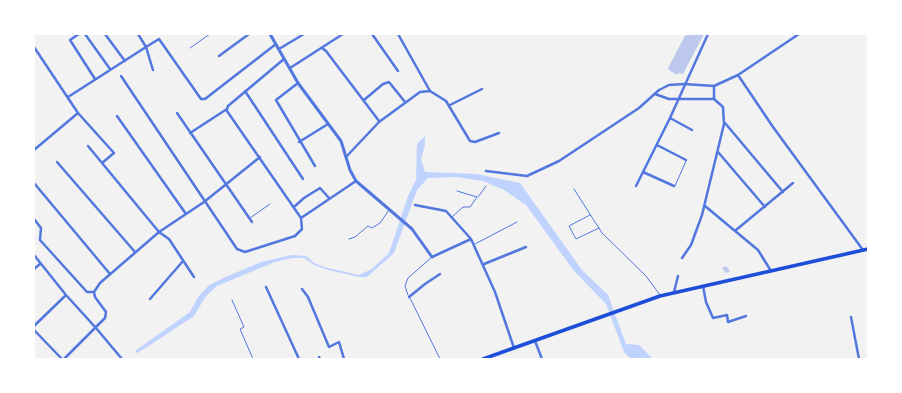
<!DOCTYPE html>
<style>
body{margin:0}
#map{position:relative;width:902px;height:393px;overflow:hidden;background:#f2f2f2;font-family:"Source Sans 3",sans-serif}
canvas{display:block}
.frame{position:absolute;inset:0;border:35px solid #fff;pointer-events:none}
</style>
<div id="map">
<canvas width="902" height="393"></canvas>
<div class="frame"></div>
</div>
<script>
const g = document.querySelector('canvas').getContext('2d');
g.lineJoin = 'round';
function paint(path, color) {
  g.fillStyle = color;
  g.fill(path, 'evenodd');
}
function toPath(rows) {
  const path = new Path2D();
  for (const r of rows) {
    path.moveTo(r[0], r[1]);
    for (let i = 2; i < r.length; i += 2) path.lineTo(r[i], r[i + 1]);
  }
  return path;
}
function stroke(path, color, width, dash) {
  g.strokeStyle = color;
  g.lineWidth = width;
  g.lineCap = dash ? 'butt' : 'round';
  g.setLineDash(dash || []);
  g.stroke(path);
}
const water = toPath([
 [425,136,425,145,421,159,425,172,477,174,520,183,582,270,608,295,626,344,639,345,653,359,631,359,624,352,606,304,574,271,526,205,504,190,483,181,456,177,428,178,417,190,394,253,367,277,359,277,328,270,314,265,304,258,292,258,275,262,217,286,206,296,194,316,147,347,137,353,135,351,190,312,198,297,209,285,228,276,261,262,292,255,306,256,314,263,324,267,359,275,372,269,389,253,408,196,416,180,417,144]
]);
const building = toPath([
 [686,34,704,34,683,74,679,73,677,75,669,70,668,68],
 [726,266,730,271,726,273,722,268]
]);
const service = toPath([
 [190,48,210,34],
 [675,186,686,161],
 [574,189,602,233,646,276,660,295],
 [478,197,486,186],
 [590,215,569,226,576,239,599,228],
 [452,217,463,207,470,207,477,197,457,191],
 [250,218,270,204],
 [349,239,355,237,368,226,372,228,380,223,389,210],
 [475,244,517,222],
 [408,295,405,286,408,278,432,257],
 [410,298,440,359],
 [232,300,244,327,240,329,253,359]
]);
const minor = toPath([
 [79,34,70,40,95,79],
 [85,34,110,69],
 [105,34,125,61],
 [372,34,398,71],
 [398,34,430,91],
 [34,47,78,113,114,153,102,163],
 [322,48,326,51,379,121],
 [279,49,304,34],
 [219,56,249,34],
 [290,68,343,34],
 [153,70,146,47,159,39,201,99,205,99,276,44],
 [738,75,773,127,863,250],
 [121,76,237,249,245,252,295,236,302,229,301,218,227,111,227,109],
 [298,83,276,100,315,166],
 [245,91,303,179],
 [655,94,669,99,714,99],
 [68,97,146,47,138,34],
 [364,100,383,84,389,82,405,102],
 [450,105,482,89],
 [177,113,252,222],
 [117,116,186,214],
 [670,118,692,130],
 [725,123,783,192],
 [190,133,227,109,228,106,284,59],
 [299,142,328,124],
 [657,145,686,160],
 [88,146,159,232,169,239,194,277],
 [34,150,78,113],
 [718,152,765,207],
 [346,157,379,122,420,92,430,91,446,101,470,141,475,142,499,133],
 [57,162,135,252],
 [486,171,527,176,559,161,639,108,659,90,669,85,684,84,714,86,738,75,799,34],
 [643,172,674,186],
 [34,183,110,274],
 [636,186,670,118,708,34],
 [415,205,446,211,471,239,495,292,514,348],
 [705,206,758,250,771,271],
 [294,207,304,198,320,188,329,198],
 [301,218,356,181],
 [34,219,41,228,40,240,87,292,94,292],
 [736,230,793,183],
 [34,255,66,295,96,328,122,359],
 [432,257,471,239],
 [682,258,691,245,702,215,724,124,723,107,714,99,714,86],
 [484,264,526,247],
 [34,269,40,264],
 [703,286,706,302,713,318,727,315,728,322,746,316],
 [266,287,299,359],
 [302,289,308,297,329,347,339,342,344,359],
 [674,292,678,276],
 [409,297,425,284,440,274],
 [150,299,183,261],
 [851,317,859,359],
 [34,326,66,295],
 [34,330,62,359],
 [535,341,542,359],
 [319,357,320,359],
 [64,359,105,318,106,312,95,297,94,292,100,283,159,232,204,202,260,157]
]);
const tertiary = toPath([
 [270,34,298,83,341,141,350,170,356,181,412,229,432,257]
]);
const secondary = toPath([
 [483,359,660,296,868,249]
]);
paint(water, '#bfd3fe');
paint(building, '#bdc9ec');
stroke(service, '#5277de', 1);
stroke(minor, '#5277de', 2.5);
stroke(tertiary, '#5277de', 3);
stroke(secondary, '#1d4ed8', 3.5);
</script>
